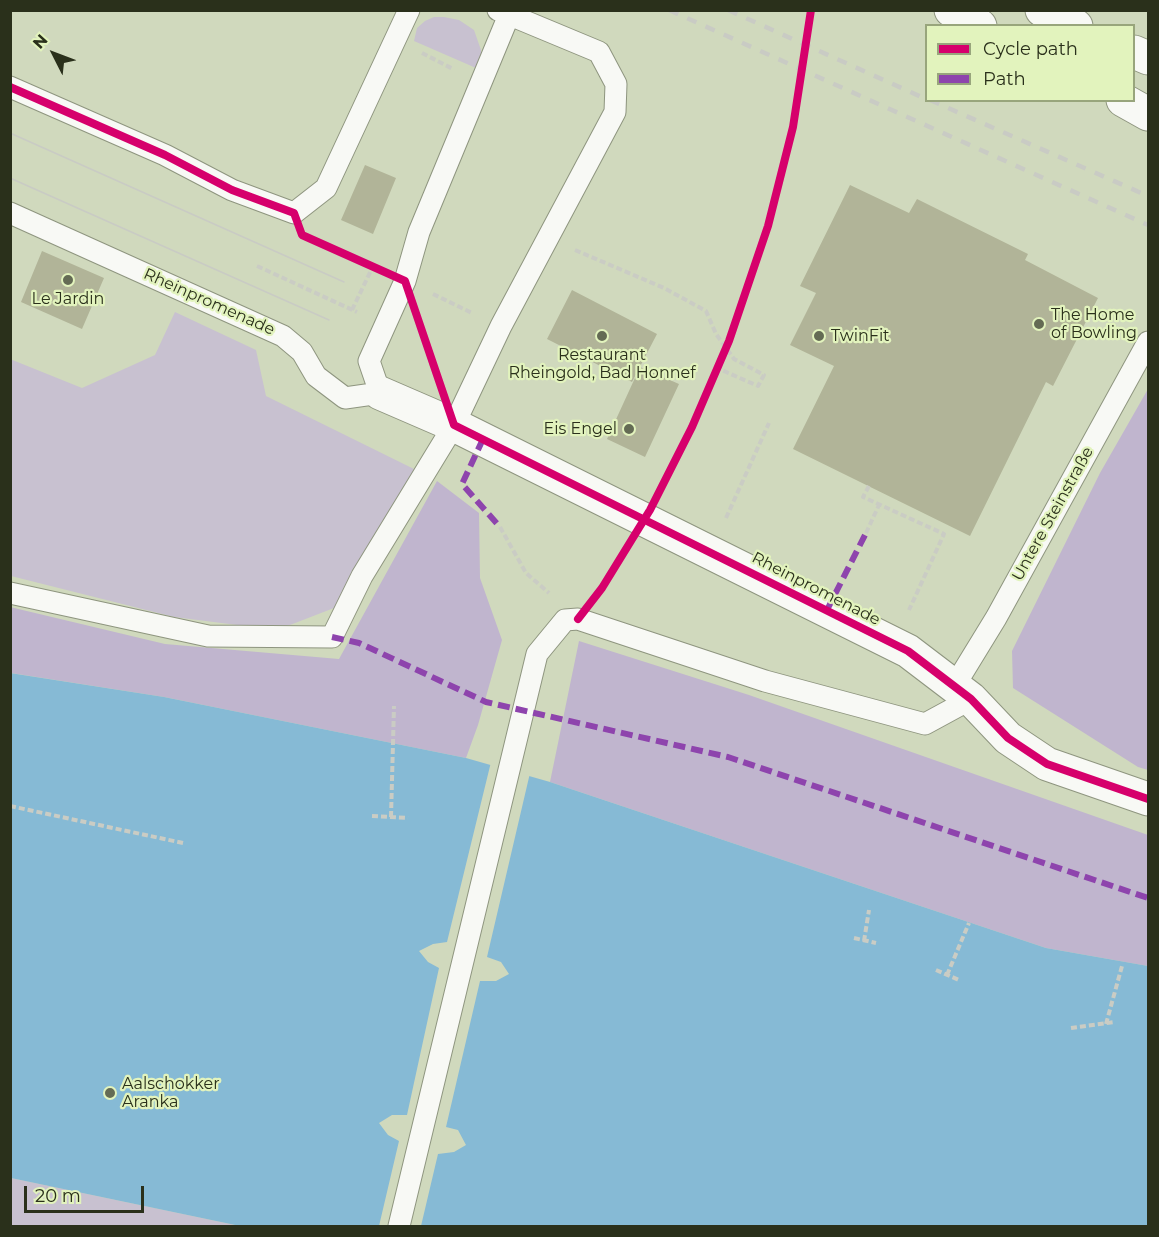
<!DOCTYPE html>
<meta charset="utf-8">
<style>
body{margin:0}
#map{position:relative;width:1159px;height:1237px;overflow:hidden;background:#d0d9bd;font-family:Montserrat,sans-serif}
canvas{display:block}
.frame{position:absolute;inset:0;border:12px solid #2a301b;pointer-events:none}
.legend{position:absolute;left:925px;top:24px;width:210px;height:78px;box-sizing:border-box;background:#e2f3bd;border:2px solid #98a57c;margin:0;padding:8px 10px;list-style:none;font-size:18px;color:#2a301b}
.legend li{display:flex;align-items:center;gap:12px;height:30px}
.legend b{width:30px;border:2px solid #98a57c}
.north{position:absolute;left:24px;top:24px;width:60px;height:60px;-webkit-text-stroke:4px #e2f3bd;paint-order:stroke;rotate:312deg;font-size:16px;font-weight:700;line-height:24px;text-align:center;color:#2a301b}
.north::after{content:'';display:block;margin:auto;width:21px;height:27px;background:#2a301b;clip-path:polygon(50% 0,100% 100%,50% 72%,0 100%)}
.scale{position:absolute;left:24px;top:1186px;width:120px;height:27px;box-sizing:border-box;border:3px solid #2a301b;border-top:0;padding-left:8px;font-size:18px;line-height:21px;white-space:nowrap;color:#2a301b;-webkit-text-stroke:4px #e2f3bd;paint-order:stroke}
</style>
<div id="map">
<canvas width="1159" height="1237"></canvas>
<div class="frame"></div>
<ul class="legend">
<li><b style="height:8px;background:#d6006c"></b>Cycle path</li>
<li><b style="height:8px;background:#8e44ad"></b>Path</li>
</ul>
<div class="north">N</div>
<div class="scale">20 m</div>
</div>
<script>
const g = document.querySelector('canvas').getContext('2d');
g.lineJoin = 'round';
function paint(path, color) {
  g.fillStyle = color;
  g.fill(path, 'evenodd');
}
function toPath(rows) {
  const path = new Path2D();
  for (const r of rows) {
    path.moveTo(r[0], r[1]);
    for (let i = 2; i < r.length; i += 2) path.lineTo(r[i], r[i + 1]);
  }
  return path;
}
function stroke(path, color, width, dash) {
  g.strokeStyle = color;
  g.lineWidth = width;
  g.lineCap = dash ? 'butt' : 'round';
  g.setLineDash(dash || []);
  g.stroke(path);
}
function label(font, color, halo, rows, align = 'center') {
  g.font = font + ' Montserrat,sans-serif';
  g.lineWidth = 4.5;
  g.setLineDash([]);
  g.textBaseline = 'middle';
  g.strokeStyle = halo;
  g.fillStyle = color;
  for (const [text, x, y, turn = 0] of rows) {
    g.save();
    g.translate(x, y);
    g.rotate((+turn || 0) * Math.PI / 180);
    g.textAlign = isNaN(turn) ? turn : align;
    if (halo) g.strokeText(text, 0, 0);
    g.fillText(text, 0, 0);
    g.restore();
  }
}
const green = toPath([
 [434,17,444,17,459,20,474,30,481,50,481,56,476,68,414,41,417,28,425,21],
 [175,312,256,350,266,396,416,470,334,608,277,630,174,617,11,576,10,359,82,388,155,355],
 [11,1178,240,1226,11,1226]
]);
const forest = toPath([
 [1148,389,1148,770,1138,767,1013,688,1012,651,1100,473],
 [437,481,479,513,480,578,502,640,478,725,466,758,164,697,11,673,10,607,165,644,339,659],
 [579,641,749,695,1148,835,1148,966,1046,948,550,782]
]);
const water = toPath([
 [10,673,164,697,466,758,550,782,1046,948,1148,966,1148,1226,240,1226,11,1178]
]);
const pier = toPath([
 [491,762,530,773,487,957,501,962,509,974,496,981,480,981,446,1127,458,1130,466,1145,454,1152,438,1154,421,1226,379,1226,399,1141,388,1135,379,1123,392,1115,407,1115,439,968,428,962,419,951,433,944,447,942]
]);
const building = toPath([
 [365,165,396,178,373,234,341,220],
 [850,185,909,213,917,199,1028,254,1025,260,1098,298,1053,386,1046,382,970,536,793,449,834,366,790,345,816,293,800,286],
 [42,251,104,278,82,329,21,302],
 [572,290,657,334,632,382,547,339],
 [640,367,679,384,645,457,607,439]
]);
const path = toPath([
 [422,53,453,69],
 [575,250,664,288,706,311,716,334,734,359,764,375,758,386,717,368],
 [257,266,357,312],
 [433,294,472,313],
 [352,310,375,262],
 [869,486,863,497,944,534,909,610],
 [726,518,769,423],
 [500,527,526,573,549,593],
 [866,533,879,505],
 [10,806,183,843],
 [372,816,408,818],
 [391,817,394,706],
 [854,938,876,943],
 [864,941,869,910],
 [936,970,959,980],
 [947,975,969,923],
 [1106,1024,1122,966],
 [1071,1028,1115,1022]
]);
const lane = toPath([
 [10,87,165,155,232,190,294,213,326,188,409,10],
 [10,213,283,336,302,352,316,376,345,398,380,393,369,361,405,281,419,232,509,15],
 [10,593,208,636,332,637,362,576,454,425,501,326,615,112,616,84,599,52,498,10],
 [955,685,996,618,1148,342],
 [399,1226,537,654,565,620,578,619,765,681,925,724,971,699]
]);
const street = toPath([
 [380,393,454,425,908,651,971,699,1008,738,1047,764,1148,799]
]);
const highway = toPath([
 [951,10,980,26],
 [1042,10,1076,26],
 [1134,52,1148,58],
 [1123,100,1148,114]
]);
const tram = toPath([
 [10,133,344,282],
 [10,178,329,320]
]);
const rail = toPath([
 [669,10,1148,225],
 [728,10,926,99],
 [930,100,1148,196]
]);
const quiet = toPath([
 [483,439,462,484,500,527],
 [827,610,866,533],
 [332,637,359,643,486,702,728,757,1148,898]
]);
const cycleway = toPath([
 [10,87,165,155,232,190,294,213,302,235,405,281,454,425,908,651,971,699,1008,738,1047,764,1148,799],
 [578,619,602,588,650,510,692,427,729,341,768,226,793,127,811,10]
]);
const markers = [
 [68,280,6,"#646b54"],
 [1039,324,6,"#646b54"],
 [602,336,6,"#646b54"],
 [819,336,6,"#646b54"],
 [629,429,6,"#646b54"],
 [110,1093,6,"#646b54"]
];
const poiNames = [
 ["Le Jardin",68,299,"center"],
 ["The Home",1051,315],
 ["of Bowling",1051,333],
 ["TwinFit",831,336],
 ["Restaurant",602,355,"center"],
 ["Rheingold, Bad Honnef",602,373,"center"],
 ["Eis Engel",617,429,"right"],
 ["Aalschokker",122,1084],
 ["Aranka",122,1102]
];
const streetNames = [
 ["Rheinpromenade",209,302,24],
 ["Untere Steinstraße",1053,514,-61],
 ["Rheinpromenade",816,589,27]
];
paint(green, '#c8c1d0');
paint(forest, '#c0b5ce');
paint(water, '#86bad5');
paint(pier, '#d0d9bd');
paint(building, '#b1b498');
stroke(lane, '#8e957f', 23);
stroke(street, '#8e957f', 35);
stroke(highway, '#8e957f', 35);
stroke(path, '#caccc4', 4, [6, 3]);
stroke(lane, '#f8f9f5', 21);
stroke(street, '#f8f9f5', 33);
stroke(highway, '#f8f9f5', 33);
stroke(tram, '#c9cbc4', 1.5);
stroke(rail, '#c9cbc4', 4.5, [10, 10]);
stroke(quiet, '#8e44ad', 6, [12, 6]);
stroke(cycleway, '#d6006c', 8);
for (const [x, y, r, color] of markers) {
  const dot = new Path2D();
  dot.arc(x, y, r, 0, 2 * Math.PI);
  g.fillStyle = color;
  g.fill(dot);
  stroke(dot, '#e2f3bd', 2);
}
label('16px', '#2a301b', '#e2f3bd', poiNames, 'left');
label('16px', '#2a301b', '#e2f3bd', streetNames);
</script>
